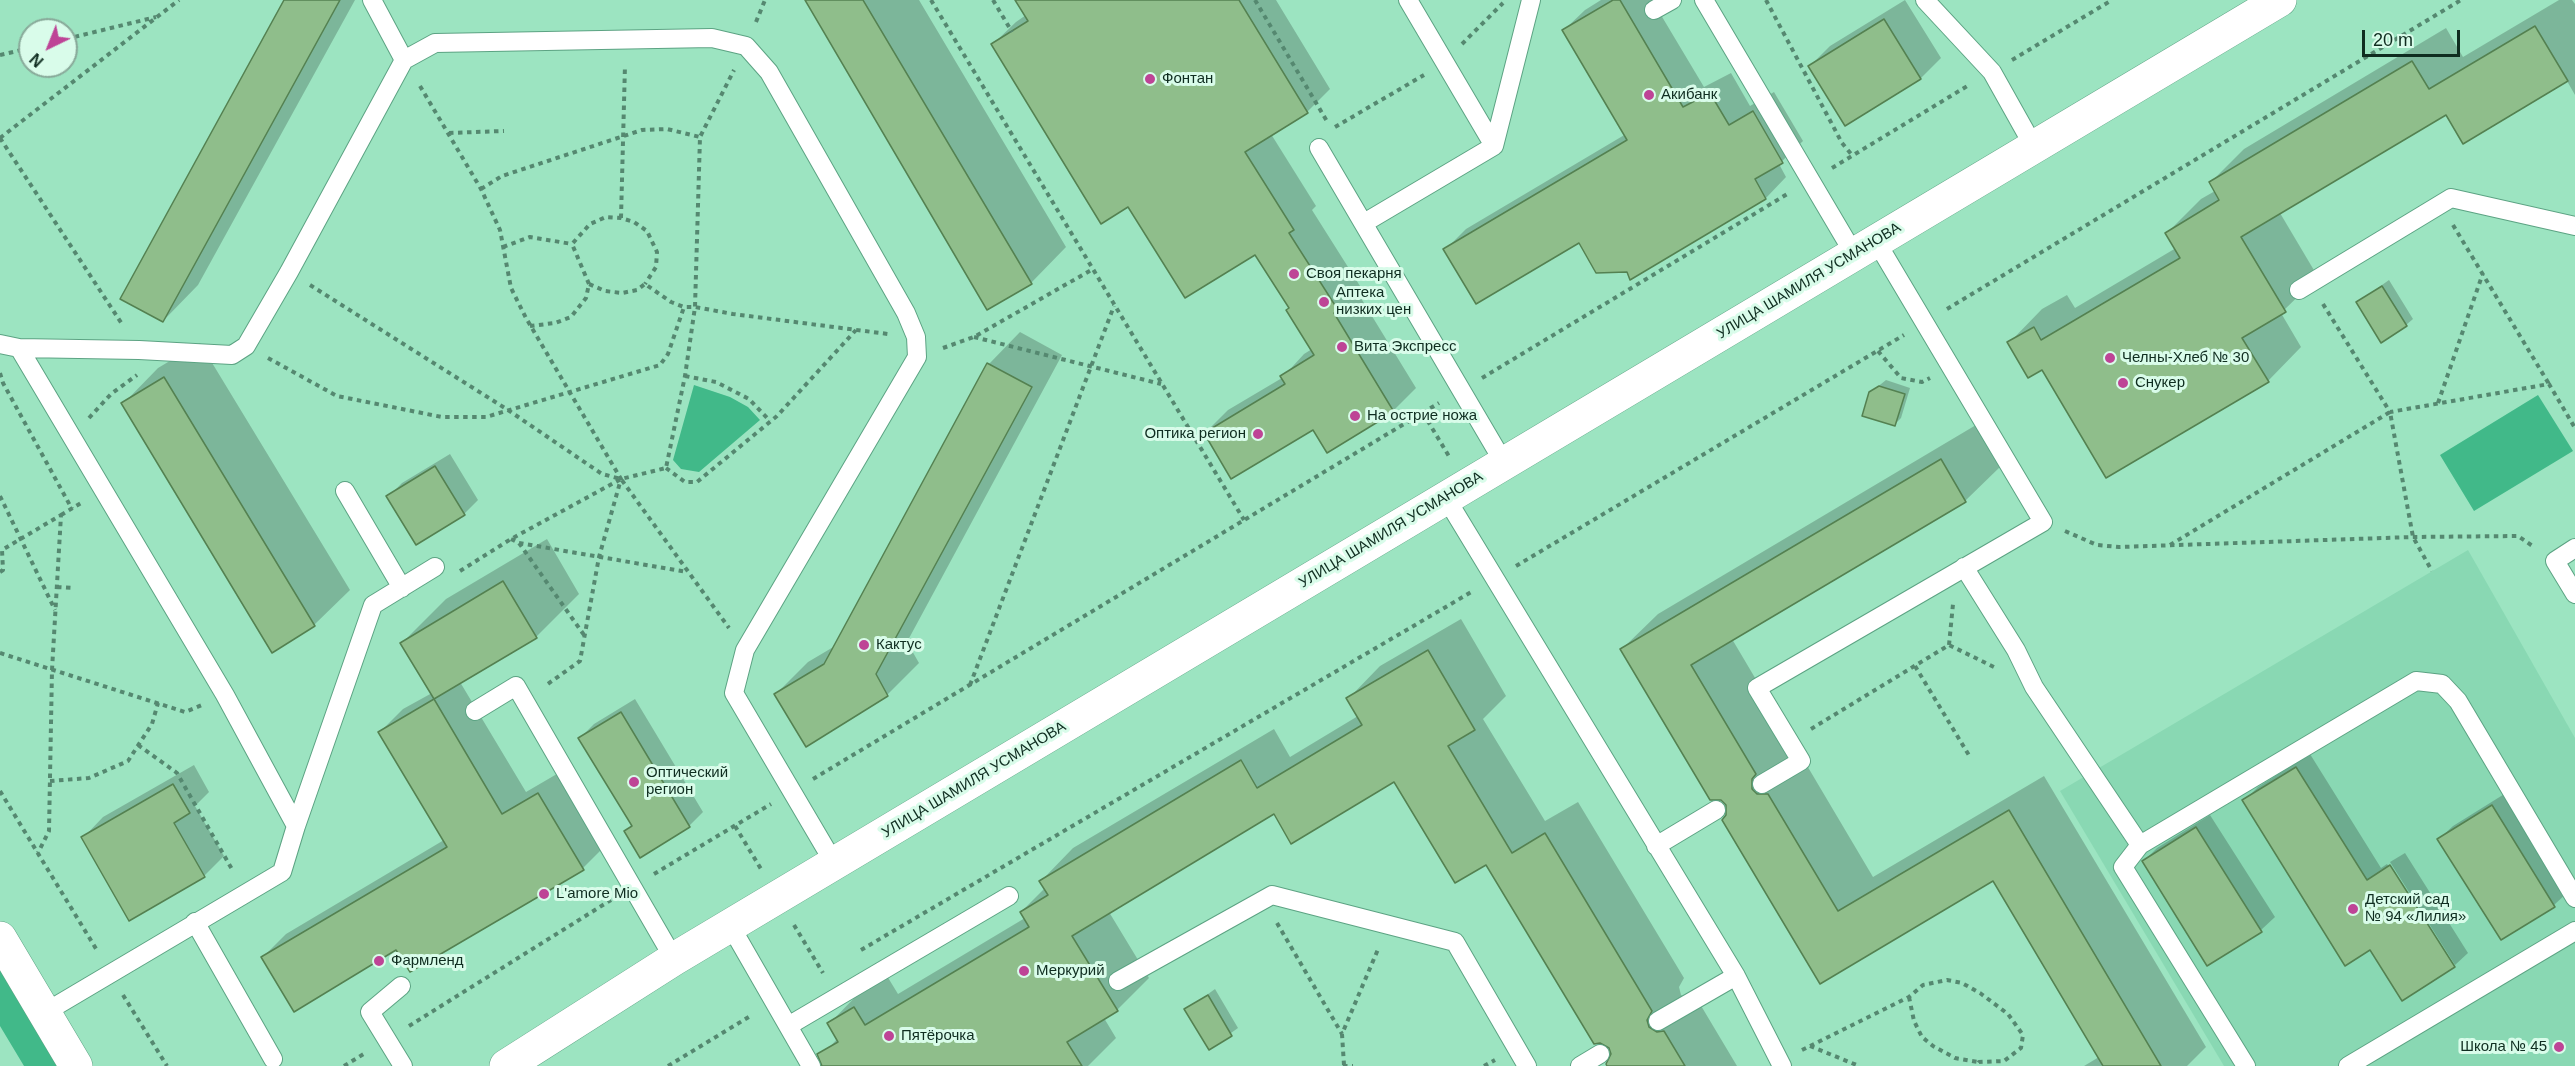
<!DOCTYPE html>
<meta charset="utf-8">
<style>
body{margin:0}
#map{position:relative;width:2575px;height:1066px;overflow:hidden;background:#9ce4c1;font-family:Helvetica,sans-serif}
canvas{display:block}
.north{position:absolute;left:18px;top:18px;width:60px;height:60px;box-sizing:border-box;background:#d9fcea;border:2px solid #88a999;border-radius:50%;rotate:223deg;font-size:16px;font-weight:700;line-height:24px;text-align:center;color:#0f2d20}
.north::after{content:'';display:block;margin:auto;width:21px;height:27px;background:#be4496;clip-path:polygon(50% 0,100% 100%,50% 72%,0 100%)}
.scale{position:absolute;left:2362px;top:30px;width:98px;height:27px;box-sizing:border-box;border:3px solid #0f2d20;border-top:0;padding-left:8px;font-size:18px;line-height:21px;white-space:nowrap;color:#0f2d20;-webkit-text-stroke:4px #d9fcea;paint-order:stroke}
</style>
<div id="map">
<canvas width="2575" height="1066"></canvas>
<div class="north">N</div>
<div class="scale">20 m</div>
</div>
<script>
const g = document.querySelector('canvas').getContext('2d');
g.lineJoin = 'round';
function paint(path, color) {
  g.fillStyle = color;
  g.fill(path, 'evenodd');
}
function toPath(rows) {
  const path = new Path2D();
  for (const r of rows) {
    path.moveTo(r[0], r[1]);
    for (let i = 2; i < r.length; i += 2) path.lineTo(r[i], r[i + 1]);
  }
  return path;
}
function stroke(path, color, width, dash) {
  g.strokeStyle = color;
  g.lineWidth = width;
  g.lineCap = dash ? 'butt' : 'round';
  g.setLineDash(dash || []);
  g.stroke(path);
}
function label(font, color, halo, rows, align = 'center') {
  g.font = font + ' Helvetica,sans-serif';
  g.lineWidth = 6;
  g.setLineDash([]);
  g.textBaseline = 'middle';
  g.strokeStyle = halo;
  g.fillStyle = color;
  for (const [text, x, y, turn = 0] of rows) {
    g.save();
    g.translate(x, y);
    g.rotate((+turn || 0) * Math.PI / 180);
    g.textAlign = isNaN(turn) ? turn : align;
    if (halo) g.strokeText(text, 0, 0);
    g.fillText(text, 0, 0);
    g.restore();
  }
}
const built = toPath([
 [2468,550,2575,738,2575,1066,2224,1066,2060,791]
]);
const green = toPath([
 [694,385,730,397,748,407,760,420,699,472,681,469,673,460],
 [2538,395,2573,451,2474,511,2440,455],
 [0,970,57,1066,24,1066,0,1026]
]);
const shadow = toPath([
 [286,0,355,0,198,285,163,321],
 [807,0,919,0,1066,247,1031,283],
 [1017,0,1276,0,1330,89,1307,112,1271,134,1316,206,1312,210,1360,286,1356,290,1416,388,1393,411,1313,428,1205,433,1228,410,1282,378,1304,354,1312,349,1291,307,1255,253,1129,205,993,44,1016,22,1026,15],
 [1601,0,1652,0,1704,87,1731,73,1750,106,1774,92,1803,141,1779,164,1786,177,1766,198,1631,278,1628,271,1579,241,1445,250,1466,229,1626,134,1564,30,1585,10],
 [1905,0,1941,58,1921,78,1810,66,1830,46],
 [2559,0,2572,0,2575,4,2575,95,2567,81,2447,113,2280,213,2318,277,2281,313,2301,347,2268,381,2043,368,2009,343,2042,309,2067,295,2075,308,2176,248,2167,233,2201,199,2215,191,2211,182,2244,149,2446,28,2463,57],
 [2389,280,2413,319,2406,325,2358,302],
 [1020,332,1062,355,907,642,919,663,887,695,776,694,808,662,835,646,989,364],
 [200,343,350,590,314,625,123,404,158,368],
 [1886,380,1910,388,1901,418,1894,425,1870,393],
 [1976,425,2001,466,1965,501,1732,639,1873,877,2044,776,2206,1047,2187,1066,2084,1066,2099,1057,1993,879,1820,982,1728,815,1727,804,1622,649,1658,614],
 [450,454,478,500,464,514,388,497,402,483],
 [547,539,579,594,536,637,460,682,526,792,562,771,606,845,583,868,397,948,263,957,286,934,444,840,380,732,403,709,432,693,402,643,446,599],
 [1461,619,1506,696,1483,719,1545,821,1578,802,1684,978,1679,987,1681,995,1691,1000,1697,999,1737,1066,1609,1066,1613,1055,1611,1047,1486,862,1395,780,1275,812,1109,912,1149,978,1117,1010,1104,1018,1116,1038,1088,1066,835,1066,826,1051,838,1038,829,1024,861,991,887,976,898,994,1025,918,1021,912,1045,888,1041,881,1073,848,1274,729,1290,757,1358,716,1348,699,1380,666],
 [635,699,703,812,689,826,626,832,632,825,580,738,594,724],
 [2310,754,2381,868,2387,864,2454,966,2371,948,2244,801,2258,787],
 [194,765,209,792,195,806,224,856,204,876,83,838,103,817],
 [2506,793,2568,892,2554,905,2439,839,2453,826],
 [2210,815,2275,917,2261,930,2208,964,2144,861,2157,848],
 [2405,853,2468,953,2455,965,2390,862],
 [1215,989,1238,1028,1210,1048,1186,1010]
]);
const building = toPath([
 [284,0,340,0,163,322,120,299,284,0],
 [805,0,863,0,1032,284,987,310,805,0],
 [1015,0,1239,0,1308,113,1245,152,1294,230,1289,233,1338,310,1334,313,1394,412,1327,453,1313,430,1231,479,1204,433,1285,384,1280,376,1314,355,1286,310,1289,308,1255,255,1185,298,1128,207,1101,224,991,44,1028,21,1015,0],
 [1613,0,1620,0,1683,107,1710,93,1729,125,1753,111,1783,163,1755,179,1766,199,1630,280,1627,272,1596,273,1579,243,1476,304,1443,249,1627,140,1562,30,1613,0],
 [1884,19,1921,79,1845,126,1808,66,1884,19],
 [2535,26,2568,81,2463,144,2446,115,2241,237,2286,312,2242,338,2269,382,2106,478,2042,370,2028,378,2007,342,2034,327,2041,340,2180,258,2165,233,2219,200,2209,182,2412,61,2429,89,2535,26],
 [2382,286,2407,326,2381,343,2356,302,2382,286],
 [987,363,1032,387,876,674,888,696,806,747,774,694,824,664,987,363],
 [164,377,315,626,272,653,121,403,164,377],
 [1879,386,1905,394,1895,426,1862,416,1869,392,1879,386],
 [1941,459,1966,502,1691,665,1756,774,1752,779,1752,789,1757,794,1768,794,1838,911,2009,810,2161,1066,2103,1066,1993,881,1820,984,1722,820,1726,815,1726,805,1721,800,1710,800,1620,649,1941,459],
 [435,466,465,515,416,545,386,496,435,466],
 [503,581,537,638,434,699,400,643,503,581],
 [1428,650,1475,730,1448,746,1512,853,1545,833,1652,1011,1647,1020,1649,1027,1657,1032,1664,1031,1685,1066,1607,1066,1606,1064,1611,1054,1609,1048,1600,1043,1594,1044,1486,865,1455,883,1394,782,1291,844,1274,814,1072,936,1118,1011,1067,1042,1082,1066,822,1066,817,1054,838,1042,827,1023,854,1007,865,1025,1029,927,1020,912,1048,895,1039,881,1241,760,1257,788,1362,725,1346,698,1428,650],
 [434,699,502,814,538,793,584,870,410,972,396,950,294,1012,261,957,447,847,378,732,434,699],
 [621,712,690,827,640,858,624,831,632,826,578,738,621,712],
 [2296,767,2367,880,2390,865,2455,967,2402,1001,2370,950,2345,966,2242,800,2296,767],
 [173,784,190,813,174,823,205,877,129,921,81,837,173,784],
 [2492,805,2555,907,2501,940,2437,839,2492,805],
 [2196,827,2262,932,2207,966,2142,861,2196,827],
 [1208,995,1232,1036,1209,1050,1184,1009,1208,995]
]);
const path = toPath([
 [931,0,1244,520],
 [993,0,1012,32],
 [1255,0,1328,123],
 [1766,0,1842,143,1852,155],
 [756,22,765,0],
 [66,39,156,17],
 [1462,44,1503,3],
 [0,55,30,48],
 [2012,60,2112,0],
 [420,86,481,189,500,230,511,288,526,318,621,479,599,557,580,661,545,686],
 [1335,127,1424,75],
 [449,133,504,131],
 [0,138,122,324],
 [0,138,179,0],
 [1832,168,1969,85],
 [481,189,502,176,642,130,667,129,700,137],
 [621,218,625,65],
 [2453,225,2549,384],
 [503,247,530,237,572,244],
 [589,284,572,244,590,224,606,217,621,218,634,222,647,231,657,252,656,267,645,284],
 [310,285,508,410,602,474,621,479,729,628],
 [2323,304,2390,412,2549,384,2575,428],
 [1947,309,2461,0],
 [530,326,555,323,571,317,586,298,589,284,605,291,622,293,637,290,645,284,671,302,684,307,695,307,733,314,888,334],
 [974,337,1161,384],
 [943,348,974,337,1093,269],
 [1878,351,1901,378,1922,382,1930,378],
 [268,358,337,396,442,417,486,417,660,365,668,354,684,307],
 [0,373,3,383,72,509],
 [685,376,716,382,749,399,770,421],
 [1482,378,1789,193],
 [2438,403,2483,273],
 [1423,413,1450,458],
 [89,418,111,394,137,375],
 [666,468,685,482,697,482,777,416,856,330],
 [0,496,55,610],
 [61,515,81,503],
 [2065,531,2097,545,2119,547,2413,537,2518,536,2534,547],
 [511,539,519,543,584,635],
 [519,543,687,572],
 [2170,545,2390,412,2413,537,2432,571],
 [1516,566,1904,335],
 [460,571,511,539,621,479,666,468,685,376,695,307,700,137,734,70],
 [0,572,3,570,2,550,61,515,52,670,49,831,38,853],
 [57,587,74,588],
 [1949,645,1953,604],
 [0,653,185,712,202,705],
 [1915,666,1970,757],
 [970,685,1114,306],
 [1811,729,1949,645,1996,668],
 [138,745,177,773,233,871],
 [813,779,1439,403],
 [50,781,89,778,128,761,152,724,158,703],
 [0,791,98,952],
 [735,826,761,869],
 [654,874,771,804],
 [1277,923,1342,1034],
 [794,925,823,973],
 [861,950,1473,591],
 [123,995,167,1066],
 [1909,997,1914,1021,1922,1037,1933,1046,1955,1058,1978,1062],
 [409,1026,611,900],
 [1810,1046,1859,1066],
 [1802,1050,1909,997,1923,985,1947,980,1962,983,1980,993,2008,1014,2023,1035,2021,1048,2004,1061,1979,1062,1976,1066],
 [1344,1065,1342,1034,1379,947],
 [344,1066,367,1052],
 [668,1066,752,1015],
 [1343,1066,1353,1066],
 [1484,1066,1495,1060]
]);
const lane = toPath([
 [372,0,404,60],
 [1704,0,1854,254],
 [1925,0,1992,72,2034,147],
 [1654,10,1672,0],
 [1494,146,1531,0],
 [1319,148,1504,463],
 [1364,223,1494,146,1408,0],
 [2299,290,2451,198,2575,226],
 [0,344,19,348,139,350,232,355,246,346,289,272,404,60,435,43,712,38,746,46,769,72,906,313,916,337,917,357,745,650,734,693,834,863],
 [19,348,225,695,296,826,282,872,44,1013],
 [345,491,402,588],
 [1446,498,1736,976,1782,1066],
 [2575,548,2555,561,2575,594],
 [1964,567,2016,650,2034,687,2140,845],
 [475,711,516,686,674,959],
 [1762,784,1801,761,1757,688,2043,522,1876,241],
 [296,826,373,605,435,567],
 [1656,846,1716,810],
 [195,922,273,1059],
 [730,925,811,1066],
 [1118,981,1272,895,1455,942,1527,1066],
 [401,986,370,1012,403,1066],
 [1658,1021,1736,976],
 [788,1026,1009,896],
 [1580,1066,1600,1054],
 [2246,1066,2123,867,2140,845,2416,681,2442,684,2458,701,2575,898],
 [2348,1066,2575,931]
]);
const street = toPath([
 [506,1066,674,959,2280,0]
]);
const secondary = toPath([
 [0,938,76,1066]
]);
const markers = [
 [1150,79,6,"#be4496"],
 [1649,95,6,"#be4496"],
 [1294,274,6,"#be4496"],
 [1324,302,6,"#be4496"],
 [1342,347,6,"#be4496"],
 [2110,358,6,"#be4496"],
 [2123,383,6,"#be4496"],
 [1355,416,6,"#be4496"],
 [1258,434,6,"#be4496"],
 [864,645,6,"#be4496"],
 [634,782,6,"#be4496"],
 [544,894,6,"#be4496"],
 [2353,909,6,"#be4496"],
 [379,961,6,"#be4496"],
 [1024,971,6,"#be4496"],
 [889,1036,6,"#be4496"],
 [2559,1047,6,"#be4496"]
];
const poiNames = [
 ["Фонтан",1162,79],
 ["Акибанк",1661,95],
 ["Своя пекарня",1306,274],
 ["Аптека",1336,293],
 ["низких цен",1336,310],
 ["Вита Экспресс",1354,347],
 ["Челны-Хлеб № 30",2122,358],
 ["Снукер",2135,383],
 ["На острие ножа",1367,416],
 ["Оптика регион",1246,434,"right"],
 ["Кактус",876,645],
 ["Оптический",646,773],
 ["регион",646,790],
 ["L'amore Mio",556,894],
 ["Детский сад",2365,900],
 ["№ 94 «Лилия»",2365,917],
 ["Фармленд",391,961],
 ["Меркурий",1036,971],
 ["Пятёрочка",901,1036],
 ["Школа № 45",2547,1047,"right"]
];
const streetNames = [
 ["УЛИЦА ШАМИЛЯ УСМАНОВА",1809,281,-31],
 ["УЛИЦА ШАМИЛЯ УСМАНОВА",1391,530,-31],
 ["УЛИЦА ШАМИЛЯ УСМАНОВА",974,780,-31]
];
paint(built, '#89d8b3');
paint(green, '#41b989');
paint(shadow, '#0003');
paint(building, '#8fbe8b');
stroke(building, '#548151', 1.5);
stroke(lane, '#5ca383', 20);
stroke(street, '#5ca383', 34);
stroke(secondary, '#5ca383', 34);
stroke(path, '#558870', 4, [4.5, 4.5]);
stroke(lane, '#fff', 18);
stroke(street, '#fff', 33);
stroke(secondary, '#fff', 33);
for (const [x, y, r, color] of markers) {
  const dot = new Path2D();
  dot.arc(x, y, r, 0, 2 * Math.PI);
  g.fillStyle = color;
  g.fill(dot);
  stroke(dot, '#d9fcea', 2);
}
label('15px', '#0f2d20', '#d9fcea', poiNames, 'left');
label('15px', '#0f2d20', '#d9fcea', streetNames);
</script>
